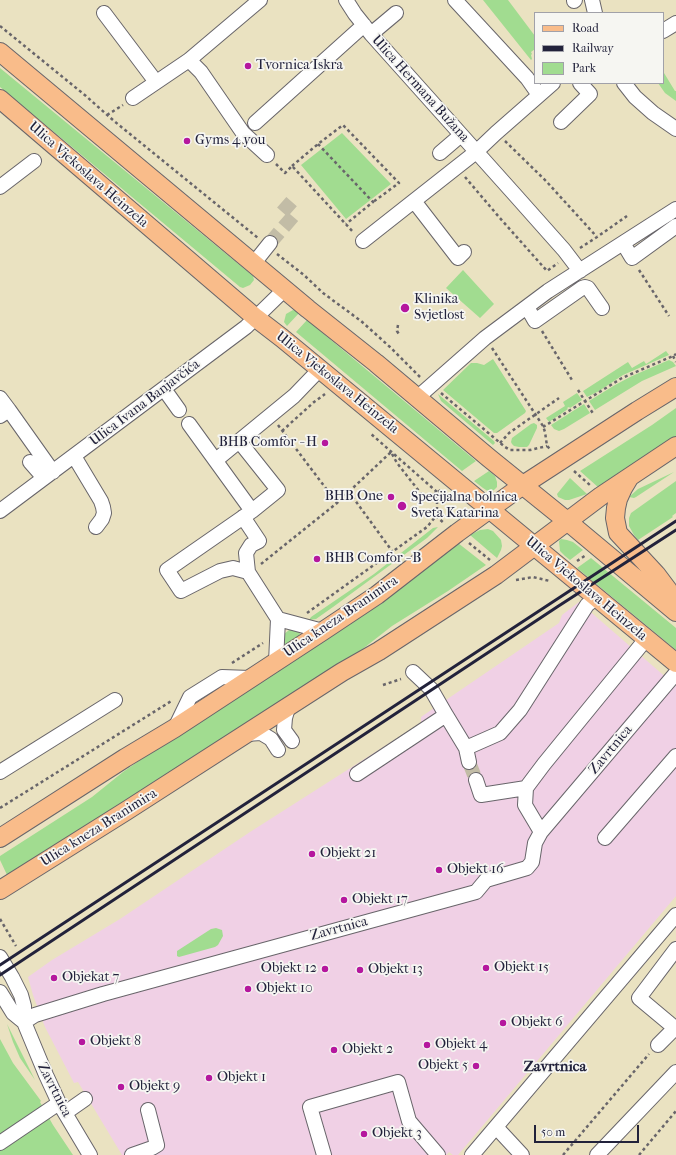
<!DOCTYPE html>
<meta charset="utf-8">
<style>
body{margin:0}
#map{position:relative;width:676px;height:1155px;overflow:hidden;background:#eae2c1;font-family:"IM FELL French Canon",serif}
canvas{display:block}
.legend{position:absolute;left:534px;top:12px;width:130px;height:72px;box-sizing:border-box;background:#f6f6f2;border:1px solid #a1a1a9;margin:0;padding:5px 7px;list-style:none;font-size:12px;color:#22223b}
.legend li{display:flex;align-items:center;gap:8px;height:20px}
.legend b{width:20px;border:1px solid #a1a1a9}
.scale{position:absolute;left:534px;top:1125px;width:105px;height:18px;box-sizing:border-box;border:2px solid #22223b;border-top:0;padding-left:5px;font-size:12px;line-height:14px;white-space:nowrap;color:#22223b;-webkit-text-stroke:3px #f6f6f2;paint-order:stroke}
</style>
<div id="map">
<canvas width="676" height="1155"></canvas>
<ul class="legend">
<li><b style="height:5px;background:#f9bc8a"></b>Road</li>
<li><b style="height:5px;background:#22223b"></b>Railway</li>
<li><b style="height:11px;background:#a1dc90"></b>Park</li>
</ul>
<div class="scale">50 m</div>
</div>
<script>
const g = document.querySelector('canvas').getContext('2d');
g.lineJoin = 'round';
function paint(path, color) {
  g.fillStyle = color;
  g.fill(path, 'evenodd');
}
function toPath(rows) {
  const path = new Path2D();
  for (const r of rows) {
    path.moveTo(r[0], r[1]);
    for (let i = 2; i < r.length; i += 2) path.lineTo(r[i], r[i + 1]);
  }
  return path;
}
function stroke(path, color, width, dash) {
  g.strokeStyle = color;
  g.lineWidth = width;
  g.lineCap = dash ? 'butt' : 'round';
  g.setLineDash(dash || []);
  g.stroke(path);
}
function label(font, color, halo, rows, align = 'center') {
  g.font = font + ' "IM FELL French Canon",serif';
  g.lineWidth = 3.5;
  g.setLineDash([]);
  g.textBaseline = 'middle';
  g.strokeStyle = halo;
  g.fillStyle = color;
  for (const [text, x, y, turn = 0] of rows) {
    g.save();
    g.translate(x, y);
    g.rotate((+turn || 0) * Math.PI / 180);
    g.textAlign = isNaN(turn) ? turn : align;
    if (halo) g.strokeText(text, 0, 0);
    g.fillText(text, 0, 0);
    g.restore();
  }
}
const built = toPath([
 [579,602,676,686,676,896,458,1155,453,1155,449,1152,446,1155,122,1155,78,1082,74,1083,45,1027,33,995,28,977,52,960,120,919,250,832,421,723,421,717,559,623,562,615]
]);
const green = toPath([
 [483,0,508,0,535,36,535,49,531,52,532,54,531,55,532,59,531,60],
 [0,68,253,276,254,280,250,285,243,288,240,287,0,87],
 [664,73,675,91,676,91,676,101,665,93,658,83,663,83],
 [342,133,391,184,346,219,301,165],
 [463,270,494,304,480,318,446,288],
 [293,310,300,312,287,326,284,322,286,314],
 [307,320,476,461,462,471,296,332],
 [666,351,669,355,623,375,599,391,587,397,583,391,628,362,632,368,644,361,646,364],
 [493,359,526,411,525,413,497,433,494,433,443,390,471,363,477,363,484,365],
 [669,360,673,362,676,366,642,381,595,410,589,401,615,385,632,376],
 [577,393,582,400,570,408,569,407,567,408,568,409,549,422,546,418,565,406,563,402],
 [438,394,494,441,495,443,493,445,441,401],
 [584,404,590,413,564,429,559,431,554,429,551,425],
 [676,408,676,436,599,488,580,471,652,425],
 [534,423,537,425,537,428,529,445,527,447,519,447,514,446,512,444,511,442,512,438,531,424],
 [489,471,495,476,497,482,497,487,494,490,489,492,483,488,474,481],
 [674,472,636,497,634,498,629,497,638,489],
 [570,478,587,494,569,500,565,500,558,497,557,494],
 [676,481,676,513,672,516,673,517,638,540,634,535,629,526,629,518,631,513],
 [438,527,427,538,333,607,316,619,309,620,311,617,374,574,433,528],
 [488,529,493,531,501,540,502,546,501,550,497,558,470,535,480,530],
 [561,539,567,540,573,542,583,550,570,560,565,556,560,551,559,541],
 [458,543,486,565,448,591,392,626,360,651,8,877,0,860,0,856,92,797,123,772,156,749],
 [591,558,676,628,676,650,577,568],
 [289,630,298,630,300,633,299,636,286,644,282,643,283,635],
 [216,928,222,930,223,936,218,945,215,947,179,957,177,956,177,951,211,929],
 [7,1024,35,1080,20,1058,13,1042],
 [0,1039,13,1063,41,1101,40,1102,53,1125,73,1155,0,1155]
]);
const minorTunnel = toPath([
 [270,243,295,214,278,199],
 [469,762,476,780]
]);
const path = toPath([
 [0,26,86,96,114,121,258,238],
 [107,115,123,105],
 [505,141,546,181,597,237],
 [318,144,373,202,346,224],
 [276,164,285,173,292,166,354,233],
 [292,166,318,144,343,125,399,183,373,202],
 [465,177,499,217,547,271,558,263],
 [580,248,597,237,627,216],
 [277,254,304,275,323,293,361,321,390,347,420,377],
 [639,270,669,316],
 [398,325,397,331,400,336],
 [542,331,572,380],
 [492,348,543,426,545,432,547,446,551,450],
 [673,356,676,362],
 [578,390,594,415],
 [441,393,505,447,510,450,530,450,547,446],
 [278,425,337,503],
 [543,427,622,378,673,356,676,354],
 [282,431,314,402,325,394],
 [500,443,509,433,559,398],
 [392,454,397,463,426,500,442,489],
 [574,471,591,486],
 [349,492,392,551],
 [436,516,445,524],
 [469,543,490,560],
 [577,561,586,555],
 [261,564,337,503,391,452],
 [516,580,533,577,550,581],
 [307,613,427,527,436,516,437,510,437,492,370,433],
 [232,663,263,643],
 [383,685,401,679],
 [0,808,173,700],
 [0,919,16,946],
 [563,1155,649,1054],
 [639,1155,676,1111]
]);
const minor = toPath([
 [346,0,355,14,371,34,516,196,564,250,580,271],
 [455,0,527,78,539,95],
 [592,0,595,13],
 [574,1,575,0],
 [104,13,156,82],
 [663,31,676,23],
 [371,34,396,13],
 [189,60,201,72,243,133,267,155],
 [624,83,635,97,653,113,676,129],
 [133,98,189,60,260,0],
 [561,122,590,94,580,83],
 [255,123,364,25],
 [440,153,461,135],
 [0,187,34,161],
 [414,201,458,258,464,252],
 [363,241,476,152,496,133,553,83],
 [623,243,632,258,676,226],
 [254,263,270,243],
 [527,307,535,321,582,288,585,287,588,288,602,308],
 [164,389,179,410],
 [418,397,485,338,548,291,676,209],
 [0,398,9,410],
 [0,416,9,410,53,472],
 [189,424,252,511,167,570,181,591,220,571,233,568,248,572],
 [239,441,278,490,252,511],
 [74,456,101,501,103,507,104,513,102,519,96,527],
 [216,460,294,396,320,369],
 [30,462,44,478],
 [0,511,246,327,285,289],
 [243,517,259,541,251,545,246,553,248,572,278,619],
 [276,662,278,619,323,631],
 [413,672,431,689,446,715],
 [288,708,285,718,284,730,292,741],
 [175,728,190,697,222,677,250,678],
 [246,734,261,733,271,739,278,750],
 [466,748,500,733,520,710,587,605,597,597],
 [0,772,115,700],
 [357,774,446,715,466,748,469,762],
 [476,780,481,795,526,788],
 [541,832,525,805,526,788,544,764,646,639],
 [605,838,676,756],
 [0,957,12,977,21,995,24,1006,24,1022,46,1075,59,1103,90,1155],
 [0,992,13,1013,24,1022],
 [24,1022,35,1015,103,994,476,892,486,880,527,868,532,862,535,843,541,832,676,673],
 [658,1045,675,1028,639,998,676,949],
 [65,1113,85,1099],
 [496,1127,522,1155],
 [0,1143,59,1103],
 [132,1155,152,1148,157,1145,148,1110],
 [324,1155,310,1107,398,1082,409,1121,438,1155],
 [472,1155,676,915],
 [597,1155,676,1072]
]);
const major = toPath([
 [0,52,308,309,376,363,489,458,567,521,676,612],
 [0,99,256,318,282,338,676,663],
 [629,478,623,488,618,499,616,508,615,518,618,533,656,574,668,590,676,605],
 [0,838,125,758,175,728,323,631,377,595,457,533,523,485,637,411,676,387],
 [0,890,126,811,342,672,379,651,496,575,601,496,676,446]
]);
const rail = toPath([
 [0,965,676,521],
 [0,975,557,607,676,530]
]);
const markers = [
 [248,66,4,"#b5179e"],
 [187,141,4,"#b5179e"],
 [405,308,5,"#b5179e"],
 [325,443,4,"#b5179e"],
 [391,497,4,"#b5179e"],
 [402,506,5,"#b5179e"],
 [317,559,4,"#b5179e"],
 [312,854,4,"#b5179e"],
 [439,870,4,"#b5179e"],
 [344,900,4,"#b5179e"],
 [486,968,4,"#b5179e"],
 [325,969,4,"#b5179e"],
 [360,970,4,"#b5179e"],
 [54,978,4,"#b5179e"],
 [248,989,4,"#b5179e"],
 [503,1023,4,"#b5179e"],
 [82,1042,4,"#b5179e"],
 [427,1045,4,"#b5179e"],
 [334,1050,4,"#b5179e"],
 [476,1066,4,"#b5179e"],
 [209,1078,4,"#b5179e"],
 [121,1087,4,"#b5179e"],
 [364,1134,4,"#b5179e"]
];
const poiNames = [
 ["Tvornica Iskra",256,66],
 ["Gyms 4 you",195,141],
 ["Klinika",414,300],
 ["Svjetlost",414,316],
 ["BHB Comfor - H",317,443,"right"],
 ["BHB One",383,497,"right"],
 ["Specijalna bolnica",411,498],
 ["Sveta Katarina",411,514],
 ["BHB Comfor - B",325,559],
 ["Objekt 21",320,854],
 ["Objekt 16",447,870],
 ["Objekt 17",352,900],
 ["Objekt 15",494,968],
 ["Objekt 12",317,969,"right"],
 ["Objekt 13",368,970],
 ["Objekat 7",62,978],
 ["Objekt 10",256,989],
 ["Objekt 6",511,1023],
 ["Objekt 8",90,1042],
 ["Objekt 4",435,1045],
 ["Objekt 2",342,1050],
 ["Objekt 5",468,1066,"right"],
 ["Objekt 1",217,1078],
 ["Objekt 9",129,1087],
 ["Objekt 3",372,1134]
];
const streetNames = [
 ["Ulica Hermana Bužana",420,89,48],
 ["Ulica Vjekoslava Heinzela",88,175,41],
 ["Ulica Vjekoslava Heinzela",337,383,39],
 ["Ulica Ivana Banjavčića",145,403,-37],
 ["Ulica Vjekoslava Heinzela",586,589,40],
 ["Ulica kneza Branimira",341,617,-34],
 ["Zavrtnica",611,750,-50],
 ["Ulica kneza Branimira",99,828,-32],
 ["Zavrtnica",339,929,-15],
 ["Zavrtnica",54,1090,63]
];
const neighbourhoodNames = [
 ["Zavrtnica",555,1067]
];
paint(built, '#f0d0e5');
paint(green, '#a1dc90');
stroke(minorTunnel, '#c2bca6', 14, [14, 7]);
stroke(minor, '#68656a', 16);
stroke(major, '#68656a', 20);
stroke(path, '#68656a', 2.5, [3, 3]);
stroke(minor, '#fff', 14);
stroke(major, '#f9bc8a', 18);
stroke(rail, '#22223b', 3);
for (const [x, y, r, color] of markers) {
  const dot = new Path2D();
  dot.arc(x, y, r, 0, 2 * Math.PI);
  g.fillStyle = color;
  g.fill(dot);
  stroke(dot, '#f6f6f2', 1.5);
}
label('14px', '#22223b', '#f6f6f2', poiNames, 'left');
label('14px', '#22223b', '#f6f6f2', streetNames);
label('bold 15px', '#22223b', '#f6f6f2', neighbourhoodNames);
</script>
